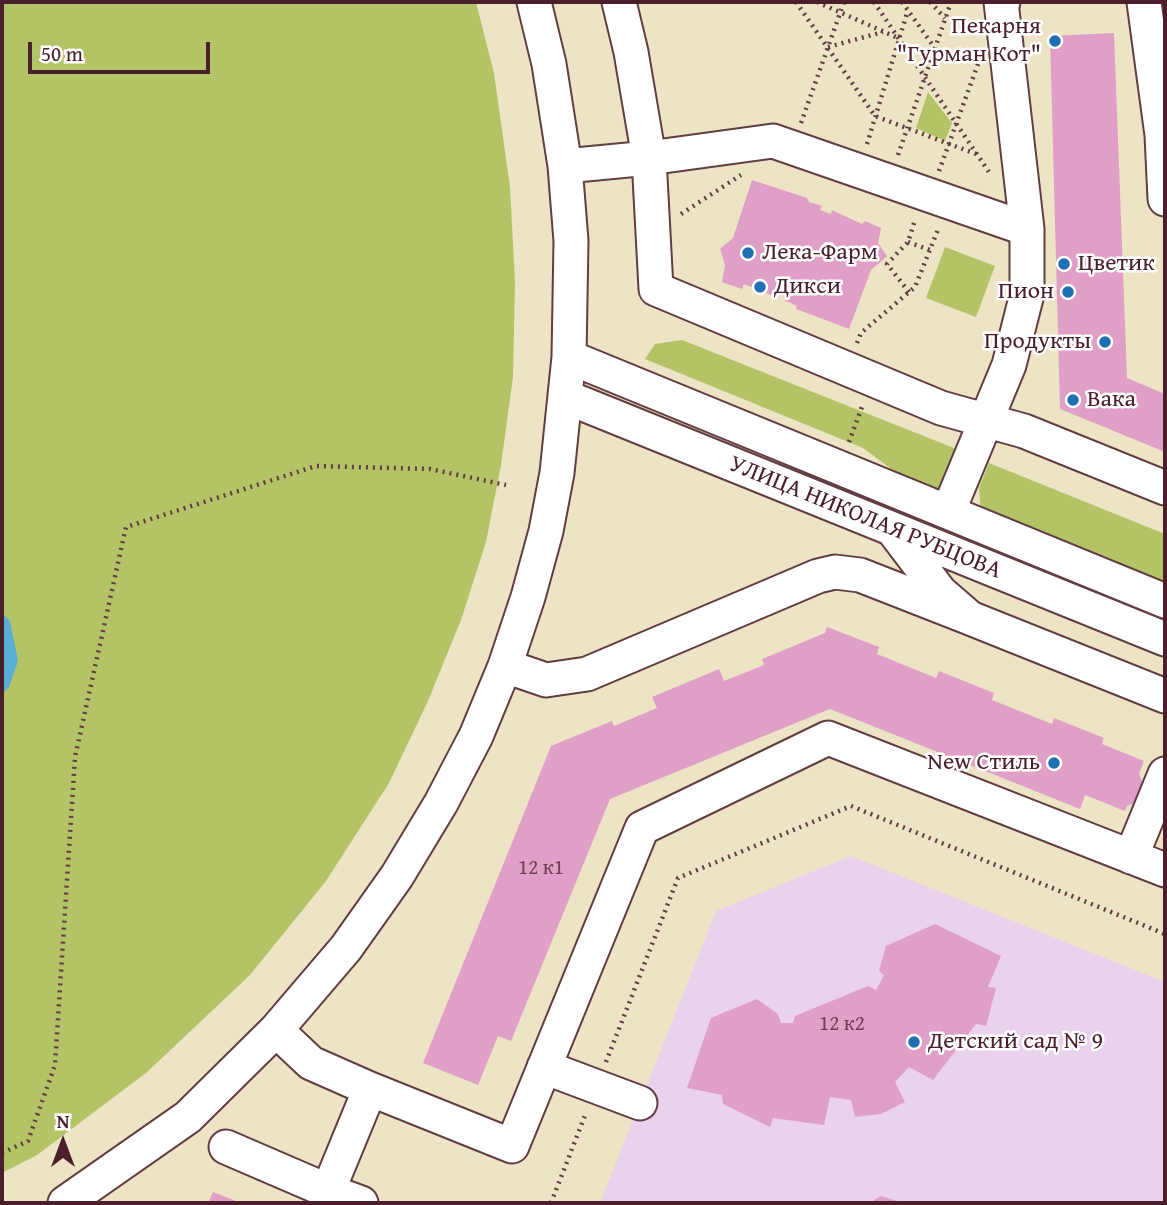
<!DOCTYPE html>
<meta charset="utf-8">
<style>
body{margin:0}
#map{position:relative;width:1167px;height:1205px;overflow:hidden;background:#ede4c6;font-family:"Gentium Book Plus",serif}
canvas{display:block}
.frame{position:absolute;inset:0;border:4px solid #4a1f2b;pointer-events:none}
.north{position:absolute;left:28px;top:1107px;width:70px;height:70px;-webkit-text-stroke:5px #fff;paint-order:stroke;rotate:0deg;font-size:19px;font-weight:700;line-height:28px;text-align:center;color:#4a1f2b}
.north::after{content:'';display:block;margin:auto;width:24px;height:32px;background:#4a1f2b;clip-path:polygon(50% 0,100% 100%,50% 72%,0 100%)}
.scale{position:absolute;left:28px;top:42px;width:182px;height:32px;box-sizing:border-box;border:4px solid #4a1f2b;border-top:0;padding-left:9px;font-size:21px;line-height:24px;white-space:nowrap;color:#4a1f2b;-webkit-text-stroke:5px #fff;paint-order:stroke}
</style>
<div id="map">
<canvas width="1167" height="1205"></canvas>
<div class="frame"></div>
<div class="north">N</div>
<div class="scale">50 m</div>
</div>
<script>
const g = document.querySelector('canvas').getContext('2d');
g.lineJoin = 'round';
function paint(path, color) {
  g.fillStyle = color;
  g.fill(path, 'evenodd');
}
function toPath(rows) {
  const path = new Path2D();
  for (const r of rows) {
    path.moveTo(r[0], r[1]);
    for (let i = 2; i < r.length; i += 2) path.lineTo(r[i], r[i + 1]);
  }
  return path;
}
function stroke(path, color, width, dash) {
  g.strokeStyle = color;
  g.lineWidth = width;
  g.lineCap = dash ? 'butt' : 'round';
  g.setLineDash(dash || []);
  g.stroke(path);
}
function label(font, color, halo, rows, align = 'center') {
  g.font = font + ' "Gentium Book Plus",serif';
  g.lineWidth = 5;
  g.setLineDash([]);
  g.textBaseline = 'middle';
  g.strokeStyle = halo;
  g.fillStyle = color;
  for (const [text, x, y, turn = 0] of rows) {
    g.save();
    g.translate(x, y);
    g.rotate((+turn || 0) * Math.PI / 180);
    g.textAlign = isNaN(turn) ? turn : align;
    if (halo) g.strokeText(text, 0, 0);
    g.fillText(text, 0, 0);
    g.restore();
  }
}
const built = toPath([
 [851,856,1165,982,1165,1203,600,1203,716,911]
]);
const green = toPath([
 [2,2,476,2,494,73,510,187,515,282,513,377,501,465,486,542,461,620,428,701,389,783,326,881,250,975,146,1073,37,1155,2,1173],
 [928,92,952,123,945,141,916,128],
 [945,247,995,266,976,317,926,298],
 [682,340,964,452,954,477,936,495,913,485,863,448,645,359,655,344],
 [989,463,1165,534,1165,587,981,513,979,488]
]);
const water = toPath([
 [2,613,10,621,18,661,9,687,2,694]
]);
const building = toPath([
 [1114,33,1127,378,1165,394,1165,452,1060,409,1050,36],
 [752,180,807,198,809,202,822,206,820,210,831,214,832,210,862,224,865,221,881,228,878,243,887,256,871,270,849,329,796,309,797,306,784,300,787,297,773,291,771,295,744,284,742,289,722,282,725,265,720,249,733,238],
 [827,627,879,647,877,654,936,678,939,671,994,693,992,700,1052,724,1054,718,1104,738,1102,744,1144,761,1139,774,1143,783,1141,794,1135,803,1127,806,1125,811,1085,795,1080,809,830,709,610,799,511,1041,498,1036,478,1085,423,1063,551,746,612,721,614,726,657,708,652,697,719,669,724,681,764,665,762,659,825,633],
 [935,924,1001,956,988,987,996,988,986,1026,976,1024,933,1080,909,1067,895,1082,905,1102,881,1114,855,1117,851,1100,830,1097,824,1125,773,1118,770,1127,723,1104,722,1095,687,1088,711,1018,757,999,778,1014,781,1023,793,1023,795,1016,868,986,876,990,884,975,879,971,886,946],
 [213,1192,241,1203,208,1203],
 [881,1196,903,1203,869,1203]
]);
const path = toPath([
 [796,2,875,116,976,154],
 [817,2,898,38],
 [874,2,991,175],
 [902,2,934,47],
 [930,2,945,18],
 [828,47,883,32],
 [801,123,844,2],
 [867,144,908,10],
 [898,155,951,2],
 [939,171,978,64],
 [681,214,741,175],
 [908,242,930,250],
 [909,292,887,264,908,242,915,220],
 [857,343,861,333,915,287,939,227],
 [849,442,863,404],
 [606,1062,678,878,851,806,1165,934],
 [2,1153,28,1141,55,1065,75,757,126,527,316,466,430,469,506,485],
 [551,1203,586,1113]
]);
const minor = toPath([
 [619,2,631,52,649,158,656,289,941,408,1024,431,1165,488],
 [1144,2,1162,135,1165,199],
 [565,166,649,158,773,141,1027,229],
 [569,357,1165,601],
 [566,397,1165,639],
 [948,512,1009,365,1027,294,1027,229,1001,2,1003,2],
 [893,530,940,592,970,618,1165,696],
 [505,666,546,680,587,674,818,576,835,572,860,575,970,618],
 [1131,857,1165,774],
 [276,1030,311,1063,370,1089,512,1146,642,828,828,738,1165,870],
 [544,1067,640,1103],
 [226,1147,328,1191,361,1203],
 [328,1191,370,1089],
 [65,1203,188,1117,276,1030,346,948,397,876,441,803,476,736,505,666,528,597,546,531,557,473,569,357,571,241,565,166,549,64,534,2]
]);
const markers = [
 [1055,41,7,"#1f6fb2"],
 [748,253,7,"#1f6fb2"],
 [1064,264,7,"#1f6fb2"],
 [760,287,7,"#1f6fb2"],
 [1068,292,7,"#1f6fb2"],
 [1105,342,7,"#1f6fb2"],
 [1073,400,7,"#1f6fb2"],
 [1054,763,7,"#1f6fb2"],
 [914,1042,7,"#1f6fb2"]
];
const numberNames = [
 ["12 к1",541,869],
 ["12 к2",842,1025]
];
const poiNames = [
 ["Пекарня",1041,27,"right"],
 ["\"Гурман Кот\"",1041,55,"right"],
 ["Лека-Фарм",762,253],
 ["Цветик",1078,264],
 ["Дикси",774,287],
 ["Пион",1054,292,"right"],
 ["Продукты",1091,342,"right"],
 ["Вака",1087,400],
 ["New Стиль",1040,763,"right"],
 ["Детский сад № 9",928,1042]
];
const streetNames = [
 ["УЛИЦА НИКОЛАЯ РУБЦОВА",865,518,22]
];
paint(built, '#ead1ed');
paint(green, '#b3c467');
paint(water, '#59aed5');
paint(building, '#df9fc6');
stroke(minor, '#623d42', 37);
stroke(path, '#623d42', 4.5, [2, 5]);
stroke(minor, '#fff', 33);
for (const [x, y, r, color] of markers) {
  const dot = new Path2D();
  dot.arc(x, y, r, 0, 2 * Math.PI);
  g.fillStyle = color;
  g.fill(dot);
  stroke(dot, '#fff', 2.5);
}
label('21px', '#6f3f52', null, numberNames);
label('24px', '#4a1f2b', '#fff', poiNames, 'left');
label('24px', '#4a1f2b', '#fff', streetNames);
</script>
